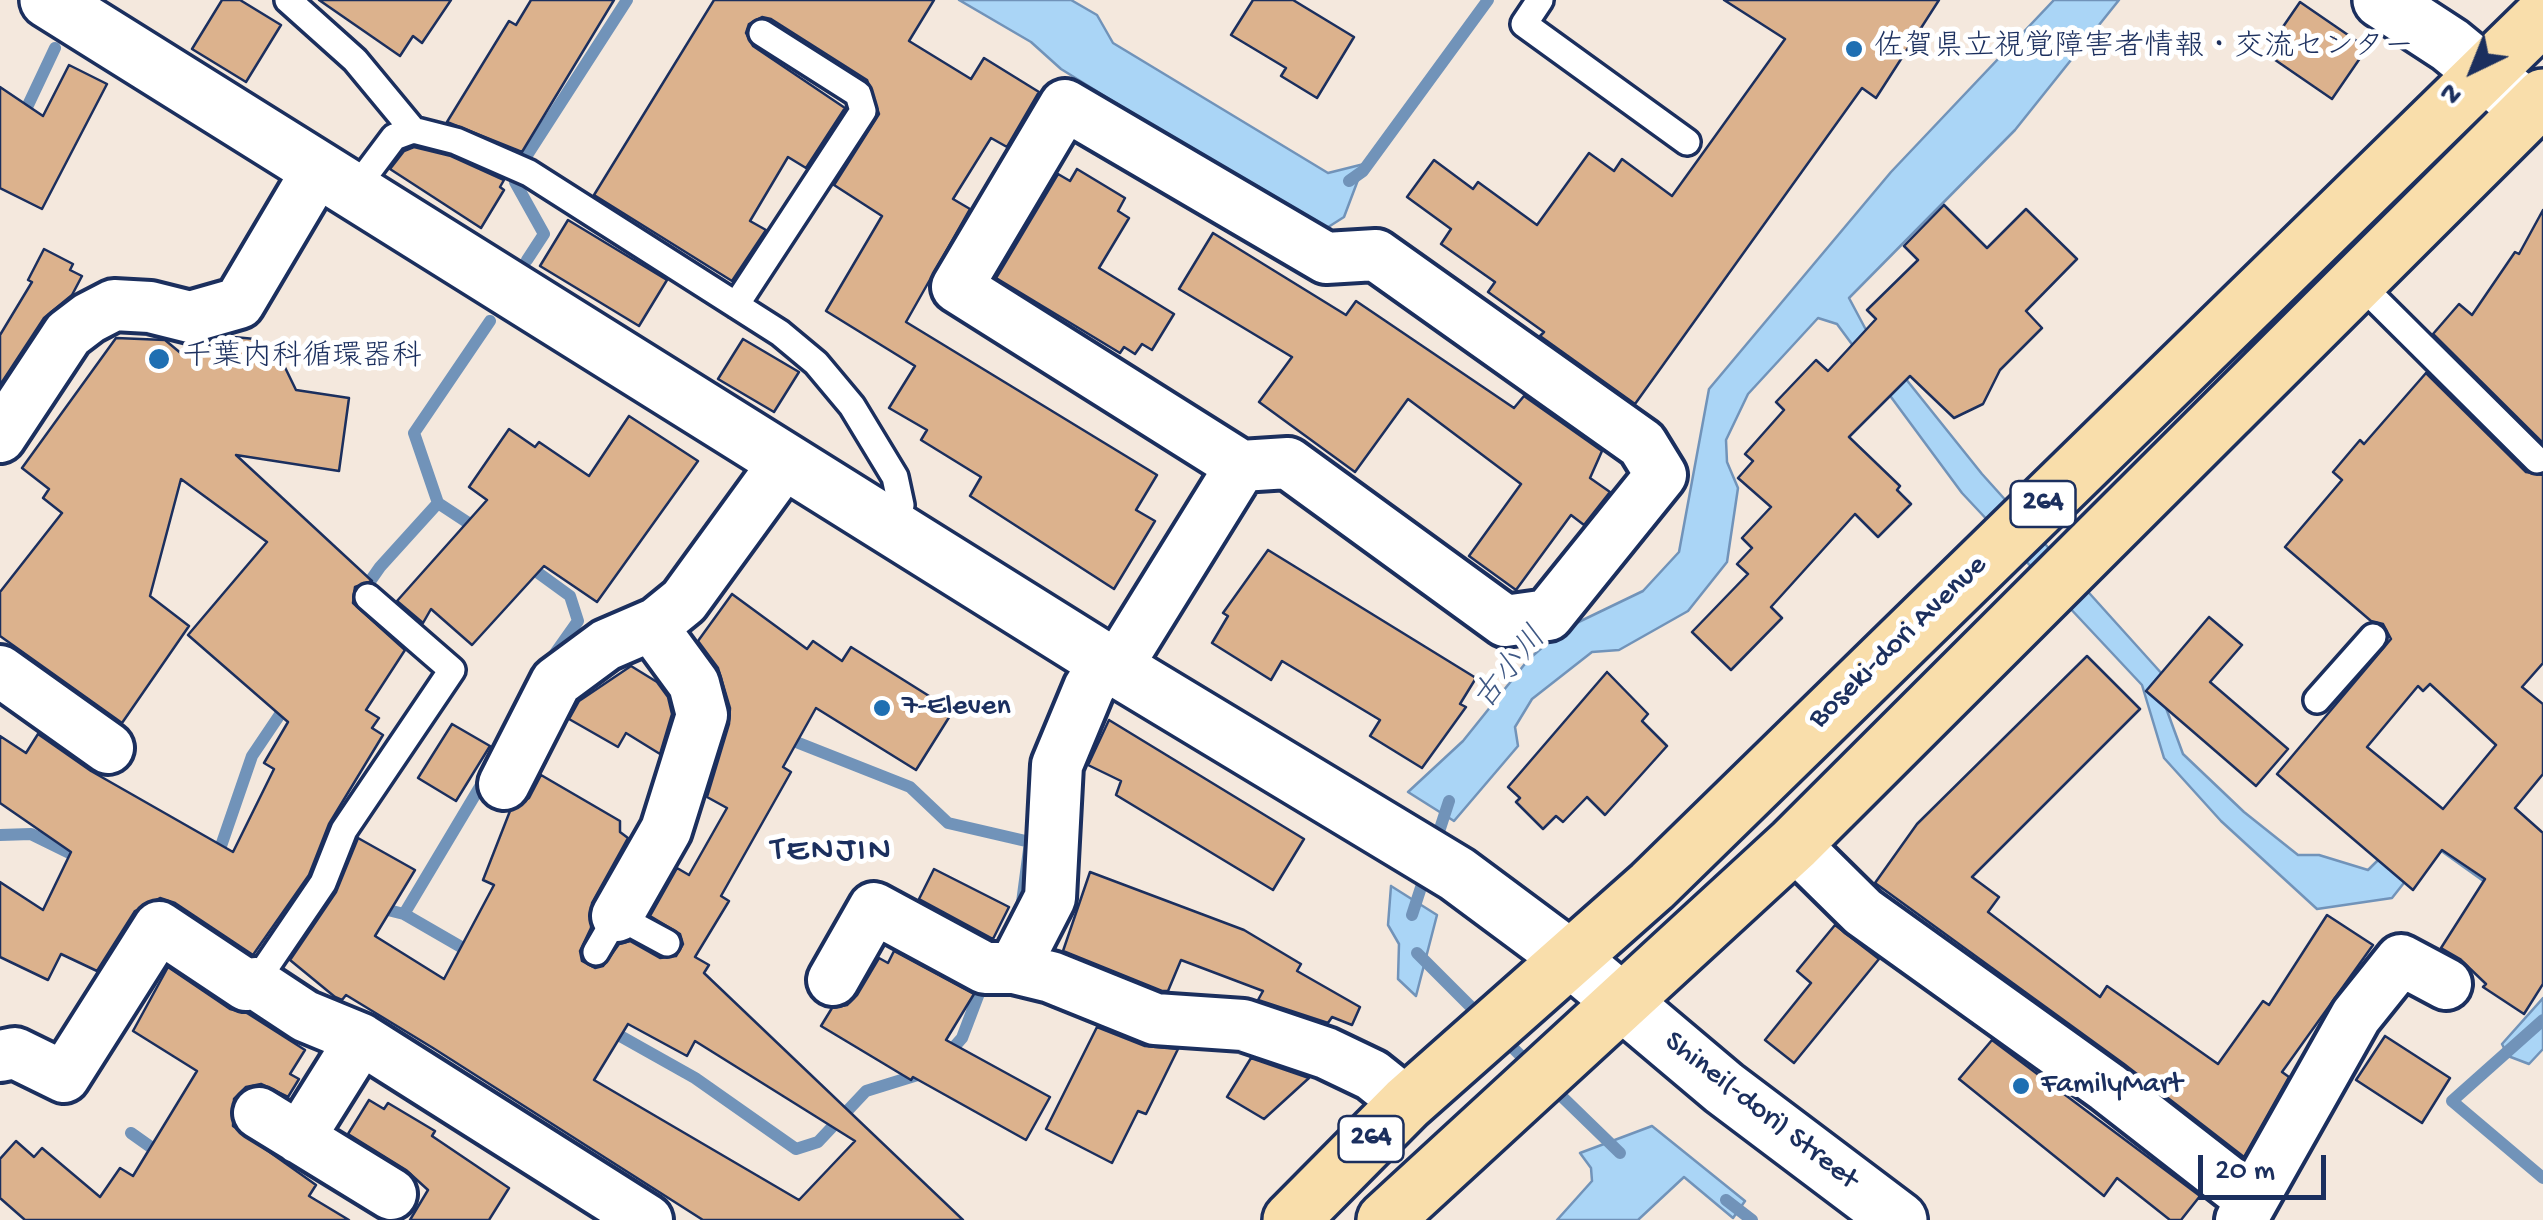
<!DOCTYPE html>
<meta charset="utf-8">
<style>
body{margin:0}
#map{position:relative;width:2543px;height:1220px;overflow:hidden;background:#f4e8dd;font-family:"Gochi Hand",sans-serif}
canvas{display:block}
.north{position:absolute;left:2423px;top:20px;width:100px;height:100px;-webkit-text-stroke:8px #fff;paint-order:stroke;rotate:223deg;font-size:28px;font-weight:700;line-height:40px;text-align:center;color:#1b2f5e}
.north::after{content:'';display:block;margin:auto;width:35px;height:45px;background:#1b2f5e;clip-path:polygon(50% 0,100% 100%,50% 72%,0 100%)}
.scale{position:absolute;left:2198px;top:1155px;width:128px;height:45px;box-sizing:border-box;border:5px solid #1b2f5e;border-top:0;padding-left:12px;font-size:30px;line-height:35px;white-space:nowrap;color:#1b2f5e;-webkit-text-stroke:8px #fff;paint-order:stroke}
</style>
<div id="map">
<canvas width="2543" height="1220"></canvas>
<div class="north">N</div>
<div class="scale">20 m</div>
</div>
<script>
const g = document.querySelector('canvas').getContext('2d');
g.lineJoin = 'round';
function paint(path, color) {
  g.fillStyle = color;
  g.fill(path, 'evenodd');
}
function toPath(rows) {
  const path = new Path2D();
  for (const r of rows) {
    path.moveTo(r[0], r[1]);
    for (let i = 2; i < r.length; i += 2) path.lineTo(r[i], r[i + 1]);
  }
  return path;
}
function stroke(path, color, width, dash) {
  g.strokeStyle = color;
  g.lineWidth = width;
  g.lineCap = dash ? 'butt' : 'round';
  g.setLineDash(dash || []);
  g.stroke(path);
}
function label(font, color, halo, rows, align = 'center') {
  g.font = font + ' "Gochi Hand","Klee One",sans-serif';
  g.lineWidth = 10;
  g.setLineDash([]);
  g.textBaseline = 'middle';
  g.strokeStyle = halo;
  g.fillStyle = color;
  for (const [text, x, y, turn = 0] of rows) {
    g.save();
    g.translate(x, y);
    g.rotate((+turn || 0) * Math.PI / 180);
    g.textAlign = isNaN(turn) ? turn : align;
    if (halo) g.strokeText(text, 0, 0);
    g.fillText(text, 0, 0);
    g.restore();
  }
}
const water = toPath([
 [959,0,1071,0,1097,15,1113,43,1328,173,1364,164,1344,217,1322,231,1061,69,1031,42,959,0],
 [2054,0,2119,0,2015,130,1849,298,1865,328,1982,474,2163,675,2166,708,2183,754,2244,812,2298,855,2319,855,2368,870,2434,805,2496,890,2440,850,2430,850,2392,898,2317,909,2221,821,2164,758,2142,685,1962,493,1837,324,1818,318,1748,394,1726,440,1727,462,1738,488,1727,562,1688,611,1619,650,1592,652,1532,699,1515,727,1518,746,1454,821,1408,792,1463,741,1528,660,1562,630,1643,591,1679,552,1709,389,1891,172,2054,0],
 [1391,886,1437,915,1416,996,1398,979,1399,944,1388,925,1391,886],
 [2543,998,2543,1049,2529,1064,2508,1056,2502,1044,2543,998],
 [1652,1126,1745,1201,1733,1218,1684,1177,1638,1220,1557,1220,1592,1181,1591,1168,1580,1153,1652,1126]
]);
const stream = toPath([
 [21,120,55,48],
 [1349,181,1363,171,1488,0],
 [527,260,544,234,515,182,522,163,627,0],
 [438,503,482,532],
 [526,564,570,596,578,621,549,662],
 [345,617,380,567,438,503,414,433,490,321],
 [786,738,910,787,948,823,1030,842,1021,910],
 [0,835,31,834,86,861],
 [1435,844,1449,801],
 [213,856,221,846,252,756,287,704],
 [149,892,173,904,185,890],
 [376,907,404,914,475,955],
 [404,914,487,775],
 [1412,915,1426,872],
 [1417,953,1484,1020],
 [2543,1020,2452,1101,2543,1178],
 [606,1028,695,1078,796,1149,818,1142,866,1091,924,1073],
 [1502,1037,1534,1069],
 [947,1055,962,1038,984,980],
 [1552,1087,1620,1153],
 [131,1133,162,1155],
 [1726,1200,1752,1220]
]);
const building = toPath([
 [222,0,240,0,281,25,246,82,192,49,222,0],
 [319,0,451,0,422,43,413,36,400,56,319,0],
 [531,0,614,0,522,152,447,122,509,21,516,25,531,0],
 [714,0,934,0,909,41,971,79,984,58,1039,92,1007,147,991,138,953,199,970,209,906,322,1157,475,1136,510,1155,521,1114,589,970,496,981,477,921,440,927,430,889,408,915,366,826,311,882,216,834,185,879,114,867,80,771,19,762,17,749,24,746,33,753,46,845,108,806,168,788,157,750,221,766,230,732,281,594,195,714,0],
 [1253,0,1293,0,1354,37,1317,98,1281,76,1286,68,1231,35,1253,0],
 [1724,0,1939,0,1876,98,1862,88,1635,404,1540,336,1544,332,1488,292,1495,282,1441,244,1451,229,1407,197,1434,160,1473,189,1478,182,1537,225,1589,153,1614,171,1622,159,1672,196,1785,39,1724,0],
 [2300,2,2367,48,2332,99,2265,53,2300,2],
 [69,65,107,84,42,209,0,188,0,87,43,116,69,65],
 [414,147,451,156,504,180,500,187,504,190,481,228,390,169,404,151,414,147],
 [1077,169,1125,198,1118,211,1129,218,1099,268,1174,314,1152,350,1142,344,1135,354,1124,347,1120,353,996,278,1058,174,1070,181,1077,169],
 [1944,205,1987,248,2026,209,2077,259,2026,311,2042,328,2000,370,1983,404,1954,418,1910,376,1849,437,1900,486,1897,490,1911,504,1878,537,1855,514,1771,607,1782,618,1731,670,1692,632,1748,574,1737,564,1752,548,1742,538,1771,507,1738,478,1753,461,1745,454,1784,410,1776,402,1816,360,1828,371,1876,319,1867,310,1918,260,1904,246,1944,205],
 [2543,210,2543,443,2433,334,2459,304,2472,315,2515,252,2519,254,2543,210],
 [568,220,667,280,639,326,540,266,568,220],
 [1213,233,1346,315,1356,301,1514,408,1524,396,1602,451,1590,478,1610,492,1584,525,1571,515,1516,590,1469,556,1521,484,1408,399,1355,472,1259,402,1292,357,1179,289,1213,233],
 [44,249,73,264,70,270,82,276,72,295,44,318,0,385,0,335,32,282,28,280,44,249],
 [234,337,255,339,278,353,296,390,349,398,339,471,236,455,372,581,355,587,353,603,405,650,366,710,379,718,372,728,383,735,329,824,309,875,253,955,175,903,160,898,135,911,97,971,61,954,48,980,0,957,0,882,43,910,71,852,0,803,0,736,26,753,38,734,91,771,233,852,274,769,264,763,288,722,188,635,267,542,181,479,150,596,189,626,122,723,0,636,0,592,62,513,43,498,49,489,22,468,116,338,165,340,183,355,234,337],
 [743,339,799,372,774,412,718,379,743,339],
 [2426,373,2526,472,2543,475,2543,663,2522,687,2543,704,2543,774,2515,808,2543,833,2543,984,2524,1014,2483,987,2486,984,2460,959,2441,948,2485,879,2442,850,2413,890,2277,774,2391,639,2383,624,2371,621,2285,547,2342,480,2333,472,2360,440,2364,444,2426,373],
 [2430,684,2496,745,2443,809,2367,747,2418,686,2423,691,2430,684],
 [629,416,698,461,597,602,544,566,472,645,431,609,423,623,397,601,487,500,469,487,509,429,535,447,539,442,589,476,629,416],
 [1268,550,1476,678,1460,704,1466,707,1422,768,1370,736,1380,720,1282,661,1271,680,1212,643,1228,616,1223,613,1268,550],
 [732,594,807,649,813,641,842,661,851,647,953,711,916,770,816,708,783,767,791,772,721,896,729,901,695,957,709,965,704,973,963,1220,703,1220,433,1048,346,995,342,1000,335,997,290,960,336,892,358,838,415,870,375,936,444,979,494,885,483,880,510,811,529,798,541,775,620,821,620,832,628,838,592,903,591,928,580,951,582,961,595,968,603,966,619,944,630,941,660,958,676,956,683,944,680,934,650,916,677,868,689,875,727,808,707,797,729,724,730,708,718,668,698,641,732,594],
 [628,1024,687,1056,695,1041,855,1141,799,1200,594,1080,628,1024],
 [2209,617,2242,645,2210,682,2288,749,2256,786,2146,691,2209,617],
 [2087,656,2140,709,1972,877,1999,897,1988,912,2100,997,2107,986,2218,1064,2263,1001,2269,1005,2327,915,2373,945,2282,1072,2289,1077,2244,1157,2124,1064,1875,883,1917,824,2087,656],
 [631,666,657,682,668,697,672,714,660,754,626,733,618,747,569,719,579,701,631,666],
 [1607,672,1648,714,1642,721,1667,746,1605,815,1587,797,1563,822,1556,816,1543,829,1516,802,1520,798,1508,787,1607,672],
 [1109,720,1304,839,1273,890,1116,795,1121,781,1088,765,1109,720],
 [452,724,490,746,456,801,418,778,452,724],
 [934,869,1009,907,993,939,919,899,934,869],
 [1090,872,1244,930,1301,964,1297,971,1360,1007,1352,1025,1332,1017,1328,1023,1258,1000,1263,991,1181,960,1168,991,1162,991,1063,951,1090,872],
 [1835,925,1879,959,1794,1063,1765,1040,1811,983,1797,971,1835,925],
 [894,951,974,994,946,1040,1050,1097,1026,1140,913,1077,911,1080,821,1026,832,1008,847,1005,857,995,879,958,888,963,894,951],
 [168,967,230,1009,247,1013,305,1050,290,1074,299,1079,288,1097,261,1084,246,1087,234,1099,233,1126,316,1185,309,1196,349,1220,25,1220,0,1198,0,1159,16,1141,34,1157,42,1148,100,1197,120,1168,133,1176,197,1071,133,1031,168,967],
 [1097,1027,1145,1046,1178,1049,1146,1114,1138,1111,1112,1163,1046,1129,1097,1027],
 [2385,1036,2450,1078,2422,1123,2356,1080,2385,1036],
 [1992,1040,2200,1196,2181,1220,2170,1220,2117,1178,2104,1196,1959,1079,1992,1040],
 [1251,1058,1309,1078,1264,1119,1227,1097,1251,1058],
 [369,1100,384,1109,388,1103,435,1131,432,1136,509,1188,489,1220,410,1220,428,1190,406,1170,348,1134,369,1100]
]);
const service = toPath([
 [288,0,355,60,413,130],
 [1540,0,1524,24,1687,142],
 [352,193,394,137,413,130,456,141,529,173,780,333,816,363,852,406,895,477,901,505,895,530],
 [2358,282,2537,460],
 [736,305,863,111,858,94,762,33],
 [2317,700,2373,637],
 [596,952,617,916,667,943],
 [255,983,323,883,344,830,452,670,368,597]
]);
const minor = toPath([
 [0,437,68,334,89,318,114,305,150,307,190,317,239,303,317,171],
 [1116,668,1241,466,957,287,1065,105,1326,258,1376,255,1642,444,1661,475,1548,615,1505,621,1288,463,1241,466],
 [0,671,108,748],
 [504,784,556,682,606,645,657,623,684,601,785,462],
 [1794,844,1863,912,2107,1087,2252,1200],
 [617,916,666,830,702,715,694,684,664,643,657,623],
 [1014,968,1050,898,1057,765,1089,688,1106,661],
 [833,980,874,908,985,968,1014,968,1051,977,1155,1019,1243,1025,1326,1053,1372,1075,1407,1103],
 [0,1056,15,1053,64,1077,159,927,246,985,255,983,305,1016,361,1039,647,1220],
 [259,1113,391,1194],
 [299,1138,361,1039],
 [2241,1220,2356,1016,2401,960,2446,984]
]);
const tertiary = toPath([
 [48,0,1116,668,1457,874,1570,958,1724,1088,1899,1220],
 [2381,0,2450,45,2522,104]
]);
const trunk = toPath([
 [1291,1220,1407,1103,1652,886,2543,16],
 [1385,1220,1794,844,2543,97]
]);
const markers = [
 [1854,49,10,"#1f6fb2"],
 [159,359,12,"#1f6fb2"],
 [882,708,10,"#1f6fb2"],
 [2021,1086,10,"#1f6fb2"]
];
const shields = [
 [2043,504,65],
 [1371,1139,65]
];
const shieldNames = [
 ["264",2043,504],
 ["264",1371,1139]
];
const poiNames = [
 ["佐賀県立視覚障害者情報・交流センター",1874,49],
 ["千葉内科循環器科",182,359],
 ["7-Eleven",902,708],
 ["FamilyMart",2041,1086]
];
const streetNames = [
 ["Boseki-dori Avenue",1899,643,-44],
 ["Shinei(-dori) Street",1760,1112,38]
];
const waterNames = [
 ["古小川",1512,670,-51]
];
const quarterNames = [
 ["TENJIN",832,853]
];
paint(water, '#aad5f6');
stroke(water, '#7193b9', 2.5);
stroke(stream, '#7193b9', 12);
paint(building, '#dcb28d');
stroke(building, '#1b2f5e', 2.5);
stroke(service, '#1b2f5e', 32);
stroke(minor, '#1b2f5e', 58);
stroke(tertiary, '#1b2f5e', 62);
stroke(trunk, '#1b2f5e', 62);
stroke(service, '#fff', 25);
stroke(minor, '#fff', 50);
stroke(tertiary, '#fff', 55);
stroke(trunk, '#f9deab', 55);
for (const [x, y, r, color] of markers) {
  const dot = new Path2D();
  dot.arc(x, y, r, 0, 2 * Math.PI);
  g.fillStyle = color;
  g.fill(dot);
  stroke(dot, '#fff', 4);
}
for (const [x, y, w] of shields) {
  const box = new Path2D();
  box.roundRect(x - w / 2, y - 23, w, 46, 8);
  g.fillStyle = '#fff';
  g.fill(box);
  stroke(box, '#1b2f5e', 2.5);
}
label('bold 28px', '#1b2f5e', null, shieldNames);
label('30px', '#1b2f5e', '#fff', poiNames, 'left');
label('30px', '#1b2f5e', '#fff', streetNames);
label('italic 32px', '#3f5884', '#fff', waterNames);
g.letterSpacing = '2.5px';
label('35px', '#1b2f5e', '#fff', quarterNames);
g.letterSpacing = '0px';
</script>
